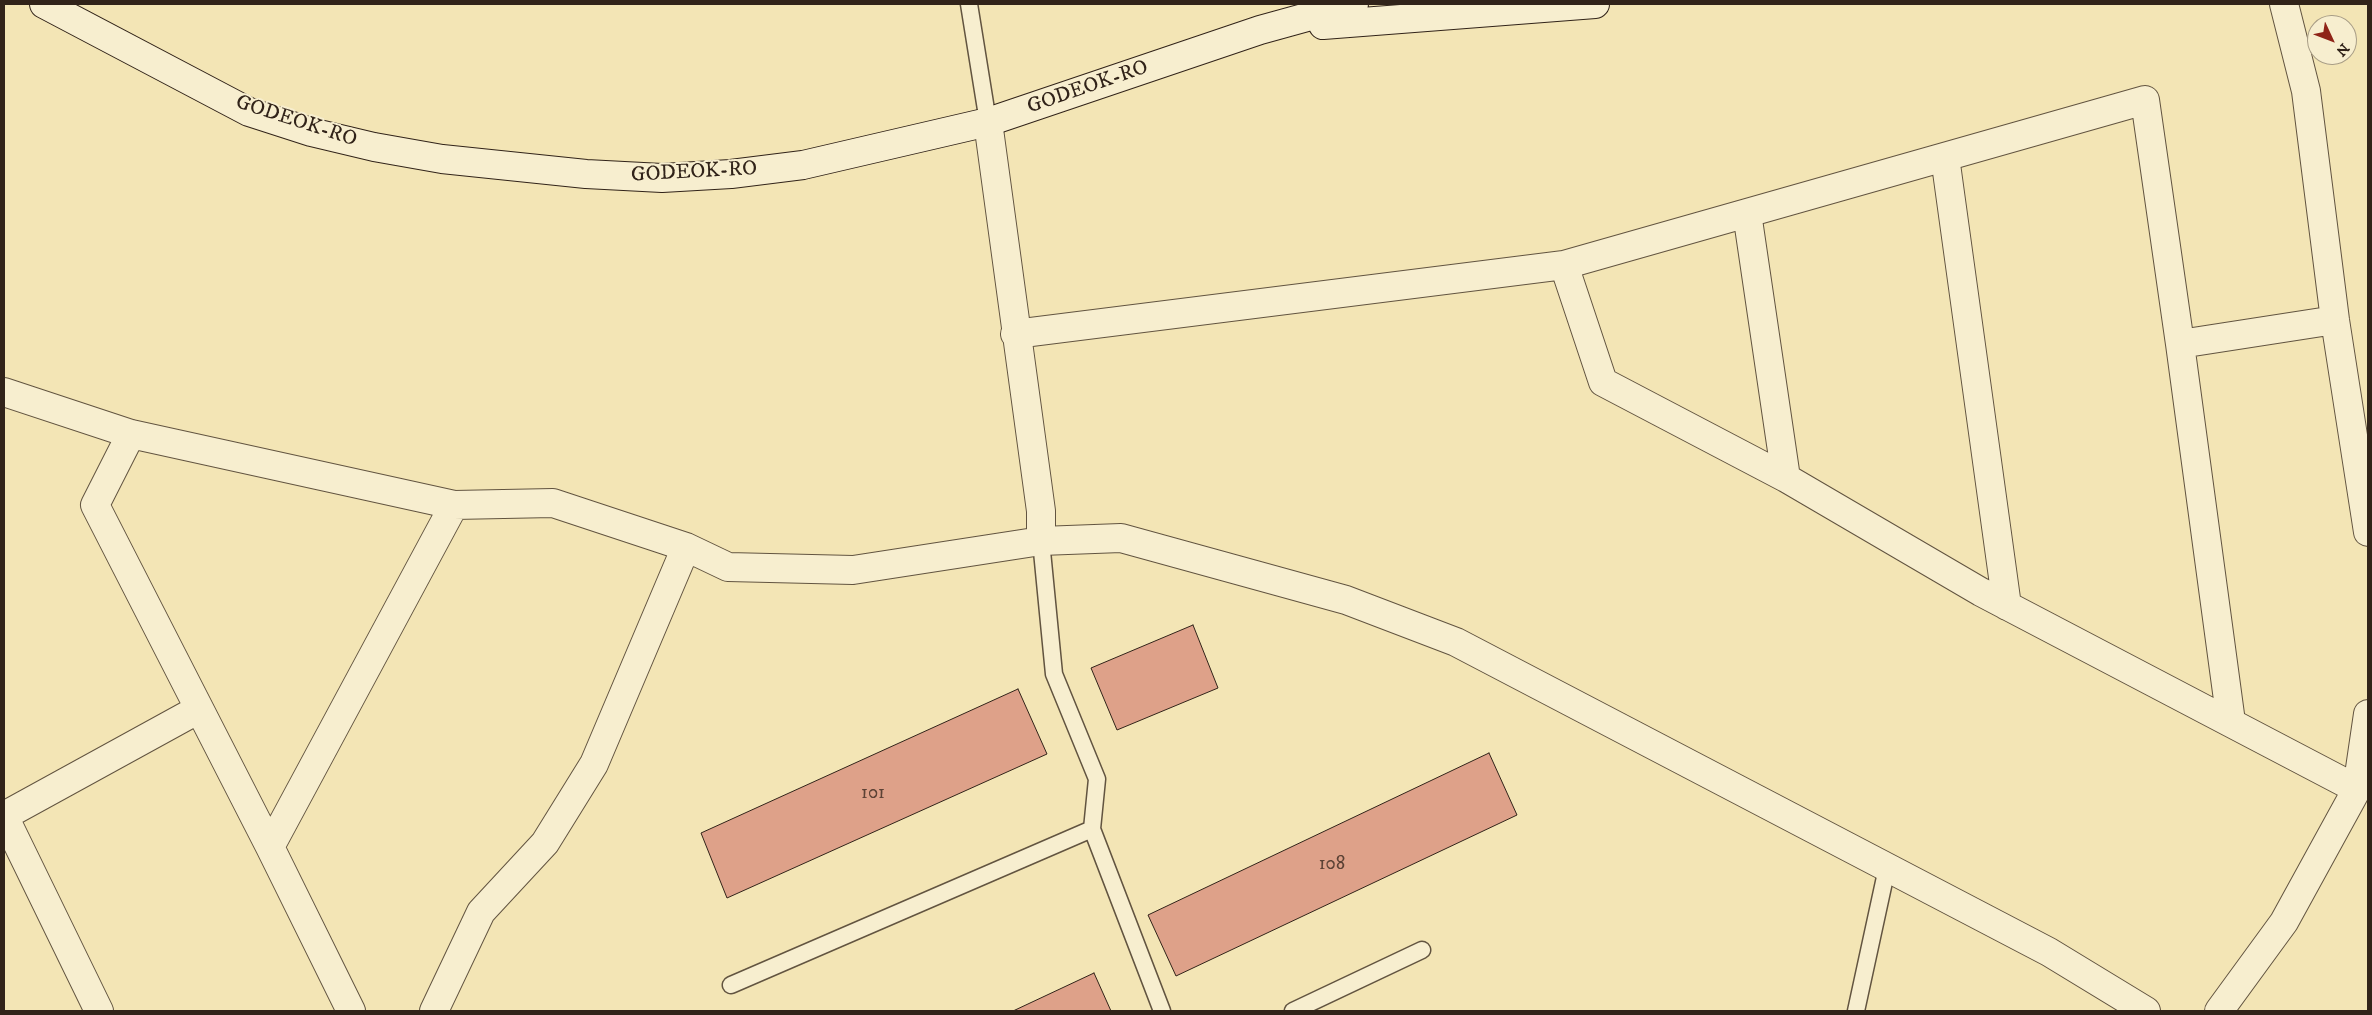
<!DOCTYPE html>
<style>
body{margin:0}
#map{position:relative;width:2372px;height:1015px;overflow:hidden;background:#f3e5b5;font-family:"IM FELL DW Pica",serif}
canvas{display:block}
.frame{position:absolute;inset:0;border:5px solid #312319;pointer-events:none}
.north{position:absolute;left:2307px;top:15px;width:50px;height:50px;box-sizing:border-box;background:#f7eecf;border:1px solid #a89d86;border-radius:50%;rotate:133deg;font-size:14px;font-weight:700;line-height:20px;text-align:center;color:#312319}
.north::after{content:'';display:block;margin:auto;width:18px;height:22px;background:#8f2418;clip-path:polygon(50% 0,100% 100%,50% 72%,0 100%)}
</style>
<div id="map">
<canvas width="2372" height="1015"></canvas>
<div class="frame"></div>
<div class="north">N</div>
</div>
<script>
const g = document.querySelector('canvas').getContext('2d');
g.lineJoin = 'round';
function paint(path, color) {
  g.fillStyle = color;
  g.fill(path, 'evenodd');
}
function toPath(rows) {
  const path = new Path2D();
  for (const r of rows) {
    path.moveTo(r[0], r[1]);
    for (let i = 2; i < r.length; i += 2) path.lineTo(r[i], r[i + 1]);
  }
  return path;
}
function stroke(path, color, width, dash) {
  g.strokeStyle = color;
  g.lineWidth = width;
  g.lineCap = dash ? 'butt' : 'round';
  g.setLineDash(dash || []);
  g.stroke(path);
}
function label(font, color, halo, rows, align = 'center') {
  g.font = font + ' "IM FELL DW Pica",serif';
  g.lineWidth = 4;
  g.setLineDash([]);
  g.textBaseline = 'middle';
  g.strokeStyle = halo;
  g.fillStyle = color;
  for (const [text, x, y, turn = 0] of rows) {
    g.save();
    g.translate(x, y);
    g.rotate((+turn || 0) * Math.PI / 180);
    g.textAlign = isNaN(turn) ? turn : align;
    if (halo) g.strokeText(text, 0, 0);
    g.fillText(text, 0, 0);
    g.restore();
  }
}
const building = toPath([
 [1193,625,1218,688,1117,730,1091,668,1193,625],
 [1018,689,1047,754,727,898,701,833,1018,689],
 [1489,753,1517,815,1176,976,1148,915,1489,753],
 [1094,973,1111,1011,1013,1011,1094,973]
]);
const lane = toPath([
 [969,4,988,122],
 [1092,829,1162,1011],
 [731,985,1092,829,1097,779,1054,674,1041,541],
 [1293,1011,1422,950],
 [1856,1011,1887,868]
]);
const street = toPath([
 [2284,4,2306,91,2335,320,2368,532],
 [988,122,1041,511,1041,541,1121,538,1346,600,1456,642,2049,952,2146,1011],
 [1945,157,2007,606],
 [1747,213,1786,478],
 [1564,265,1603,382,1786,478,1981,592,2357,789],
 [1015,334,1564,265,2145,100,2180,344,2335,320],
 [2180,344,2231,722],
 [4,392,131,434,454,505,553,503,686,547,728,567,853,570,1041,541],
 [131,434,95,505,270,847,351,1011],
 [4,816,199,709],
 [4,816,99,1011],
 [270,847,454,505],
 [434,1011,481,912,545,843,594,764,686,547],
 [2219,1011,2284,922,2357,789,2368,714]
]);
const secondary = toPath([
 [44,4,249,112,311,132,374,147,442,159,586,174,662,178,731,174,803,165,988,122,1260,30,1354,4],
 [1323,25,1595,4]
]);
const numberNames = [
 ["101",873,794],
 ["108",1332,865]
];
const streetNames = [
 ["GODEOK-RO",1088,88,-19],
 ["GODEOK-RO",296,122,18],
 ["GODEOK-RO",694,173,-3]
];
paint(building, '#dea189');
stroke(building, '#312319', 1);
stroke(lane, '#625440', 19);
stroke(street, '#625440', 30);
stroke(secondary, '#312319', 30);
stroke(lane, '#f7eecf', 16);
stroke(street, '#f7eecf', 28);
stroke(secondary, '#f7eecf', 28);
label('19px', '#5c4235', null, numberNames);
label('21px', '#312319', '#f7eecf', streetNames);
</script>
